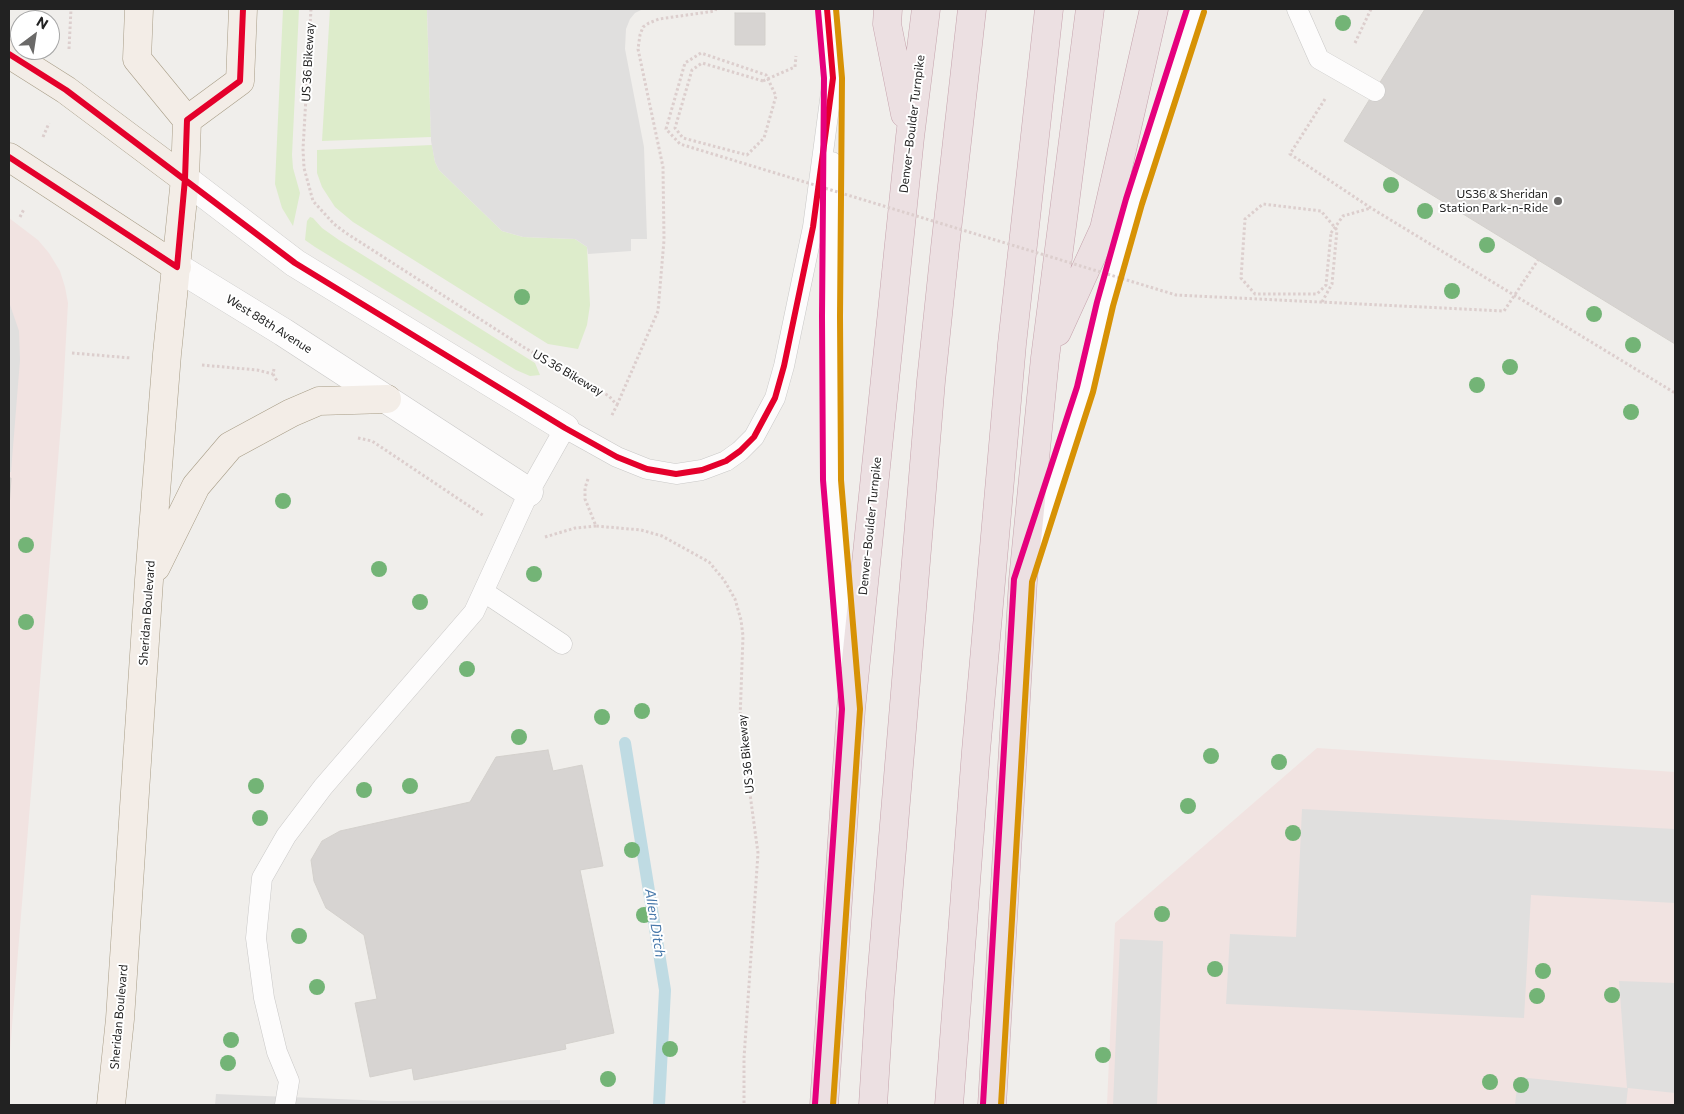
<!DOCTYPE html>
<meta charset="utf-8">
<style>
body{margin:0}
#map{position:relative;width:1684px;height:1114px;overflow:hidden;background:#f0eeeb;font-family:Commissioner,sans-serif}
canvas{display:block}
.frame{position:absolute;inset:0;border:10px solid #222;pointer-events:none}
.north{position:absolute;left:10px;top:10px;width:50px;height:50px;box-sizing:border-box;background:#fff;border:1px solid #a7a7a7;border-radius:50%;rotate:31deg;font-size:14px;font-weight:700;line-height:20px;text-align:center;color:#222}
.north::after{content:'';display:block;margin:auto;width:18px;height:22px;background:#6a6968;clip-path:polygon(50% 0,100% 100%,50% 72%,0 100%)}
</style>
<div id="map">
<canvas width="1684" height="1114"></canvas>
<div class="frame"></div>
<div class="north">N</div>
</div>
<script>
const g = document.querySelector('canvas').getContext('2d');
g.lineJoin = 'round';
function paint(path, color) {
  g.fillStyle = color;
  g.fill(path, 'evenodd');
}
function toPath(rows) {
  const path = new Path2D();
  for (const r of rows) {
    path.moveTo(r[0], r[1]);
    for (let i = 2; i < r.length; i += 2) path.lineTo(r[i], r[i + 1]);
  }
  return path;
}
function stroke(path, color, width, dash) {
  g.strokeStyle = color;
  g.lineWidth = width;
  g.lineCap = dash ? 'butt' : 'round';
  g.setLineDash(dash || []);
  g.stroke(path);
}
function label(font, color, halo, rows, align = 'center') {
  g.font = font + ' Commissioner,sans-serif';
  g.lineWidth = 4;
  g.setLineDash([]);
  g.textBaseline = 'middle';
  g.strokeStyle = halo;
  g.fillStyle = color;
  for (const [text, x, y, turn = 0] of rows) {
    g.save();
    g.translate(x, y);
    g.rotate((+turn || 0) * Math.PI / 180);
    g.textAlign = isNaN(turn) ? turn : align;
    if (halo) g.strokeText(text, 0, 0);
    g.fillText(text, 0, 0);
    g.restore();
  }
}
const commercial = toPath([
 [9,218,38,240,49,253,60,271,65,287,68,303,62,411,9,1063],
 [1317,748,1675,772,1675,1105,1107,1105,1115,923]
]);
const grass = toPath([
 [283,9,299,9,292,155,293,168,300,193,293,226,282,208,275,184],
 [330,9,427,9,431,137,322,141],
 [432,145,435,162,439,170,502,231,523,237,575,239,587,247,590,305,587,325,578,349,548,344,353,222,335,207,322,187,317,173,317,150],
 [310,217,313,218,322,228,339,240,535,363,540,375,530,376,516,370,315,247,305,240,307,221]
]);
const parking = toPath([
 [427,9,643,9,635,13,630,19,626,29,625,49,644,147,647,239,631,239,631,251,588,254,587,247,575,239,523,237,502,231,439,170,435,162,431,141],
 [9,302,19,331,20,360,11,472,9,472],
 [1302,809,1675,829,1675,903,1531,895,1524,1018,1226,1004,1230,934,1296,937],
 [1120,939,1163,941,1157,1105,1113,1105],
 [1619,981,1675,983,1675,1093,1628,1088,1626,1105,1515,1105,1518,1077,1627,1088],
 [216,1094,387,1101,560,1100,560,1105,215,1105]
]);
const stream = toPath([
 [625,743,665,990,659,1105]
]);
const building = toPath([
 [1425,9,1675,9,1675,344,1344,141,1425,9],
 [735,13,765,13,765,45,735,45,735,13],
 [9,478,11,478,9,508,9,478],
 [548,750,553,771,582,765,603,866,580,870,614,1033,565,1044,566,1049,414,1080,412,1068,370,1077,355,1003,377,999,364,935,326,908,314,881,311,860,322,841,340,831,470,802,496,757,548,750]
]);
const path = toPath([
 [311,9,303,149,304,168,313,201,334,224,346,233,525,348,609,396,617,405,611,417],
 [1355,43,1371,9],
 [69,49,71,9],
 [763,81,795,67,796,56],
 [1325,99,1290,154,1371,208,1675,393],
 [43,137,49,123],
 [20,217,24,209],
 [1331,233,1343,216,1371,208],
 [72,353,131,358],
 [202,365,257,370,273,374],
 [274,369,273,374,277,381],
 [617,405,658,311,664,240,663,167,638,49,640,35,643,27,649,23,659,19,715,11,716,9],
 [358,438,372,441,484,516],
 [588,479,585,488,585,499,596,526,641,530,662,536,709,562,724,580,735,599,741,620,743,636,740,720,758,853,744,1058,744,1105],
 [545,537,575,528,596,526]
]);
const lane = toPath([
 [827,9,833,90],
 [1297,9,1319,59,1375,91],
 [832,162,832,480,847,659],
 [1035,545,1085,389,1105,304,1134,201,1196,9],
 [484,592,562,644],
 [285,1105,289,1081,277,1052,264,998,256,938,262,878,286,836,323,787,474,612,529,492,565,428,617,457,647,469,676,474,702,470,726,461,740,451,754,437,775,398,784,366,813,227,833,78]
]);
const street = toPath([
 [185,179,295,263,565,428],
 [177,267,283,332,529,492]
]);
const primary = toPath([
 [9,54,66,90,185,179],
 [187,120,240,81,243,9],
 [9,157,177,267],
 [156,567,196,486,230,446,291,413,319,401,387,399],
 [111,1105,120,1019,149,580,167,354,185,179,187,120,137,59,139,9]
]);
const highway = toPath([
 [888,9,887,24,905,114],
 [1057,332,1104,229,1154,9],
 [824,1105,851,709,910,137,926,9],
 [873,1105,880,993,931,381,945,248,972,9],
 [949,1105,976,751,1012,344,1049,9],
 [992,1105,1023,580,1045,358,1090,9]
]);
const pathBridge = toPath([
 [763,81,702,63,692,70,675,128,683,138,747,155,764,138,776,96,766,75,701,53,685,63,666,129,680,144,1176,295,1504,311,1538,260],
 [1322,302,1332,284,1337,230,1321,211,1263,204,1245,219,1241,278,1255,294,1317,294,1326,285,1331,233]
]);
const bus1 = toPath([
 [9,54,66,90,295,263,565,428,617,457,647,469,676,474,702,470,726,461,740,451,754,437,775,398,784,366,813,227,833,78,827,9],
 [9,157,177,267,185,179,187,120,240,81,243,9]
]);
const bus2 = toPath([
 [833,1105,860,709,841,480,840,316,842,78,836,9],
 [1001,1105,1032,582,1093,392,1113,306,1142,204,1204,12]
]);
const bus3 = toPath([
 [815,1104,842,709,823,480,822,316,824,78,818,10],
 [983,1104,1014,579,1077,387,1097,302,1126,199,1187,9]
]);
const trees = [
 [1343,23],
 [1391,185],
 [1425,211],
 [1487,245],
 [1452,291],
 [522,297],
 [1594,314],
 [1633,345],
 [1510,367],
 [1477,385],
 [1631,412],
 [283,501],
 [26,545],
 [379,569],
 [534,574],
 [420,602],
 [26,622],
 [467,669],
 [642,711],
 [602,717],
 [519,737],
 [1211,756],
 [1279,762],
 [256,786],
 [410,786],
 [364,790],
 [1188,806],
 [260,818],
 [1293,833],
 [632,850],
 [1162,914],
 [644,915],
 [299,936],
 [1215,969],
 [1543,971],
 [317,987],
 [1612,995],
 [1537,996],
 [231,1040],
 [670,1049],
 [1103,1055],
 [228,1063],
 [608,1079],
 [1490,1082],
 [1521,1085]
];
const markers = [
 [1558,201,5,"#6a6968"]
];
const streetNames = [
 ["US 36 Bikeway",308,62,-87],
 ["Denver–Boulder Turnpike",912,124,-83],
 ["West 88th Avenue",269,324,32],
 ["US 36 Bikeway",568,373,30],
 ["Denver–Boulder Turnpike",870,526,-84],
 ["Sheridan Boulevard",147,613,-86],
 ["US 36 Bikeway",746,754,-96],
 ["Sheridan Boulevard",119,1017,-85]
];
const poiNames = [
 ["US36 & Sheridan",1548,194],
 ["Station Park-n-Ride",1548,208]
];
const waterNames = [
 ["Allen Ditch",655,923,81]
];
paint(commercial, '#f1e3e1');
paint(grass, '#ddeccb');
paint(parking, '#e0dfde');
stroke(stream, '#bfdbe3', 12);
paint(building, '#d7d4d2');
stroke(building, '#d3d0cc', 1);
stroke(lane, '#c9c8c7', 21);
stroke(street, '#c9c8c7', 29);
stroke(primary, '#a79c86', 29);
stroke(highway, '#c5a2ac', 29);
stroke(path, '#dccecd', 3, [2.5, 2.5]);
stroke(lane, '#fdfcfc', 20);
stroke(street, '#fdfcfc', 28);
stroke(primary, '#f3ede7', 28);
stroke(highway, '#ece0e2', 28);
stroke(pathBridge, '#dccecd', 3, [2.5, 2.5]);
stroke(bus1, '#e4002b', 6);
stroke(bus2, '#d79205', 6);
stroke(bus3, '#e5007d', 6);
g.fillStyle = '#73b476';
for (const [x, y] of trees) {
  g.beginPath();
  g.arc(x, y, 8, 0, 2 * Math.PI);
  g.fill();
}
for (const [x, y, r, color] of markers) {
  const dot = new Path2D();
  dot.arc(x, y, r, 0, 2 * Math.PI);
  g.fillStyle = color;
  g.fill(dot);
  stroke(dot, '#fff', 2);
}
label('12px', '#222', '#fff', streetNames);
label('12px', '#222', '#fff', poiNames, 'right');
label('italic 14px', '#4a7aab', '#fff', waterNames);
</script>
